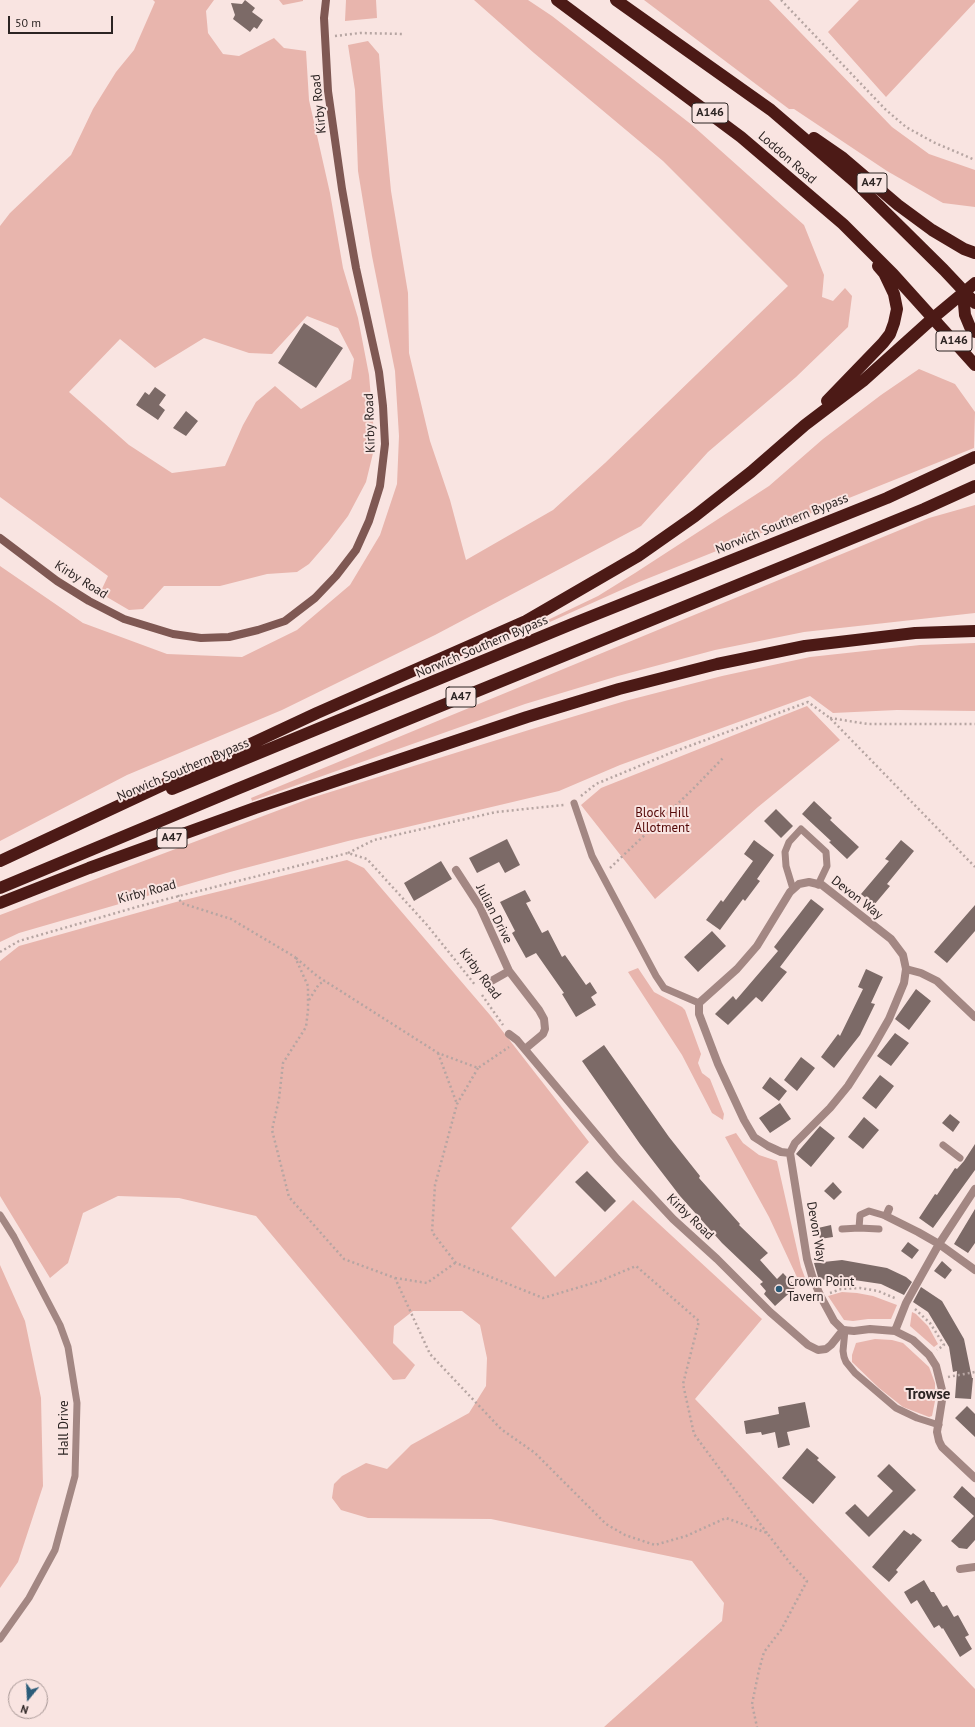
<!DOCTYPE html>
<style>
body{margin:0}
#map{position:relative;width:975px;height:1727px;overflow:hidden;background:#f9e4e1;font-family:"PT Sans",sans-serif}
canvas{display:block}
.north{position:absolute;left:8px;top:1679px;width:40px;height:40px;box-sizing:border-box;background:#f9e4e1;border:1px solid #a79795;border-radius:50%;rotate:198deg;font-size:11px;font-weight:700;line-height:16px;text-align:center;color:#2c2423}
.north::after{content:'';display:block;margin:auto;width:14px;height:18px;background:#2b5c79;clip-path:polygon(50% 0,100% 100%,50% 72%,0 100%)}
.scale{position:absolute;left:8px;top:16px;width:105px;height:18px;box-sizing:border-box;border:2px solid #2c2423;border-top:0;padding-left:5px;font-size:12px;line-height:14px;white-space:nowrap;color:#2c2423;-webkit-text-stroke:3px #f9e4e1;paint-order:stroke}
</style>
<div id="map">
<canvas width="975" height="1727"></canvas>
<div class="north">N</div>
<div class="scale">50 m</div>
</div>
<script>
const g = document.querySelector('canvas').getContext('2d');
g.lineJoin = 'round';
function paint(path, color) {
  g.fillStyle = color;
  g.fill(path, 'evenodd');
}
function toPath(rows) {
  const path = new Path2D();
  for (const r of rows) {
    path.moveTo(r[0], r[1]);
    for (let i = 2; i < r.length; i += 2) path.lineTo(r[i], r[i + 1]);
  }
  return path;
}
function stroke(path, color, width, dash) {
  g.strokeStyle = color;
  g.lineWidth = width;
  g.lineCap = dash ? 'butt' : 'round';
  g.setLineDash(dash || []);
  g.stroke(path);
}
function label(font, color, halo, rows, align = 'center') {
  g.font = font + ' "PT Sans",sans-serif';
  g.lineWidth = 4;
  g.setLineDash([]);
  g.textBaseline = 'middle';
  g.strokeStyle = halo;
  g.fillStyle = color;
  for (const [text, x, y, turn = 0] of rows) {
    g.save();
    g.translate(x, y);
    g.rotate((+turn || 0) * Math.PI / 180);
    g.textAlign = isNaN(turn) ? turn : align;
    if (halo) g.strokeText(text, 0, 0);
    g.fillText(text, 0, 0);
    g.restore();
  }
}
const green = toPath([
 [153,0,214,0,206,11,208,33,223,54,239,56,274,38,284,48,306,51,309,100,330,193,343,268,358,318,369,375,375,445,366,482,348,516,329,541,309,564,297,572,267,574,220,586,164,586,143,609,129,610,100,593,108,576,0,497,0,226,10,213,71,155,93,109,116,72,134,50,155,2],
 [307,316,338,328,354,359,351,379,301,409,275,386,256,402,243,425,225,466,172,473,129,445,69,392,120,339,155,368,204,338,249,353,272,354],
 [279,0,303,0,303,1,283,5],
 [346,0,376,0,377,18,345,21],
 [474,0,528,0,552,16,692,125,804,225,824,275,822,297,833,301,845,288,852,296,848,327,796,377,708,452,641,526,435,635,282,710,127,775,0,841,0,566,83,623,167,654,242,657,297,630,350,585,380,535,397,484,399,436,395,371,372,256,358,171,355,90,348,45,368,41,379,54,383,107,391,191,408,293,409,353,430,441,450,500,466,560,553,510,605,463,788,286,663,161,534,53],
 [644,0,769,0,892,127,929,154,975,170,975,207,943,203,887,171,794,109,789,109],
 [859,0,975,0,975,2,886,97,828,32],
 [919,369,955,384,975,412,974,448,639,582,532,630,531,628,598,596,635,573,769,486,823,439,881,395],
 [975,505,975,613,804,632,715,650,618,676,525,704,252,801,251,798,929,518],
 [975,643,975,711,897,710,833,713,810,696,620,765,559,791,348,841,230,872,19,933,0,942,0,915,311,798,532,729,625,701,722,676,810,657,920,645],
 [807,706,840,740,758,807,655,899,581,805,601,788],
 [347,860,364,868,490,1015,589,1142,511,1228,555,1277,633,1200,762,1319,695,1399,975,1689,975,1727,604,1727,722,1621,724,1603,692,1561,491,1519,368,1518,341,1510,332,1498,334,1484,342,1476,366,1463,387,1469,411,1445,469,1413,486,1386,487,1358,480,1325,462,1311,413,1311,394,1326,393,1343,415,1365,405,1379,393,1380,256,1216,179,1198,118,1196,83,1213,68,1263,50,1278,0,1196,0,961,19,946,176,902],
 [638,968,654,992,682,1007,685,1010,701,1054,698,1063,702,1073,710,1079,724,1114,723,1120,712,1113,682,1055,628,972],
 [736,1133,743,1143,759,1155,777,1161,801,1267,807,1283,802,1288,769,1217,725,1137],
 [0,1265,25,1321,41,1398,43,1486,18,1562,0,1588],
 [842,1292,857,1293,873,1296,897,1305,891,1319,868,1319,853,1321,844,1320,828,1296],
 [912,1312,916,1314,928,1326,938,1344,934,1347,910,1326],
 [875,1339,892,1340,903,1343,929,1367,935,1383,935,1401,932,1416,929,1417,903,1407,879,1388,852,1362,852,1355,856,1343]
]);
const building = toPath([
 [245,0,255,8,252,12,263,20,257,29,254,27,250,32,233,19,235,15,231,3,242,4],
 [304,323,343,348,316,388,278,363],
 [155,387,166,395,159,405,165,410,158,420,136,405,145,392,149,395],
 [186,411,198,421,186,436,173,428],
 [814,801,832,818,830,820,859,847,847,859,829,842,831,841,802,814],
 [776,809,793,826,781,838,764,821],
 [507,839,520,865,505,873,499,862,477,873,469,858],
 [754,840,774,855,757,879,760,881,745,901,743,899,720,930,706,920,721,900,723,902,753,861,744,854],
 [901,840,914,851,887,884,890,886,874,905,861,894,889,861,885,859],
 [441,861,452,879,414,901,404,883],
 [525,890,531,901,526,903,542,933,548,930,562,957,565,955,586,985,590,982,597,993,591,997,596,1005,576,1017,562,994,564,993,536,953,526,958,512,933,515,931,500,902],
 [811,899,824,909,780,967,787,972,762,1002,756,997,728,1025,715,1014,733,996,736,1000,778,951,774,947],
 [975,905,975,931,947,963,934,952],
 [712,931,726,946,698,972,684,957],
 [866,969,883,977,871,1003,875,1004,860,1035,834,1068,821,1057,838,1034,840,1036,863,989,858,987],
 [916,989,931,1001,909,1030,895,1019],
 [895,1033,909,1043,891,1066,877,1056],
 [604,1045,669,1137,700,1176,699,1178,740,1224,739,1225,768,1253,760,1260,777,1279,783,1273,796,1287,775,1306,764,1294,766,1291,760,1284,763,1282,722,1243,680,1196,640,1144,582,1061],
 [801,1057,815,1068,797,1091,784,1080],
 [880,1075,894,1086,876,1109,862,1098],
 [770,1077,787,1091,779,1101,762,1088],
 [780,1103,791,1119,770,1133,759,1118],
 [950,1114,960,1122,953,1132,942,1123],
 [864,1117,879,1130,863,1149,848,1137],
 [820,1126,835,1138,811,1167,796,1154],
 [975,1144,975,1170,933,1228,919,1218,935,1194,937,1195,955,1168,957,1169,964,1161],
 [587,1171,616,1201,605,1212,575,1182],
 [833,1182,842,1192,834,1200,824,1191],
 [975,1209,975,1243,968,1253,954,1244],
 [831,1225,833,1237,820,1239,818,1228],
 [908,1242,919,1250,912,1259,901,1251],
 [842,1260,887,1268,906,1277,912,1282,904,1295,881,1284,841,1278,819,1280,814,1263],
 [942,1261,952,1270,945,1279,934,1271],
 [921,1287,942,1301,964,1339,972,1378,973,1378,971,1399,955,1398,957,1371,953,1372,949,1347,928,1312,913,1302],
 [805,1402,810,1427,787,1432,790,1445,778,1448,775,1432,762,1435,761,1432,746,1434,744,1421,779,1414,778,1407],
 [967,1406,975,1414,975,1437,955,1418],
 [807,1448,819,1458,817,1460,836,1477,813,1504,782,1478],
 [889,1464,916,1490,869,1537,845,1513,855,1504,868,1517,893,1491,877,1476],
 [962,1486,975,1498,975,1540,967,1549,959,1548,951,1541,974,1516,953,1497],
 [904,1530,911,1535,913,1533,922,1540,896,1570,898,1572,889,1582,872,1567],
 [924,1580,931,1592,934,1592,943,1607,947,1605,954,1617,958,1615,969,1635,965,1637,972,1649,960,1657,943,1628,942,1629,939,1625,934,1628,917,1600,911,1604,904,1592]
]);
const path = toPath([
 [781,0,885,109,906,127,933,142,975,160],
 [335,36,360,33,403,34],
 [830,718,868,724,975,724],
 [581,796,596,784,673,752,808,702,830,718,975,867],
 [348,853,374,840,496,812,564,805],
 [610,868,692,790,723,758],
 [178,895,181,903,231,919,295,957,308,986,308,1010,306,1027,283,1063,279,1099,272,1130,289,1197,344,1259,395,1278,430,1354,501,1429,535,1453,606,1524,625,1535,655,1545,686,1536,726,1518,767,1533,790,1563,807,1581,781,1630,764,1652,759,1670,752,1704,757,1727],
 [0,952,19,941,140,906,348,853,367,859,427,925,476,986],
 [296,958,317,976,438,1053,478,1068,509,1047],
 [482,995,503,1025],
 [309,1000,319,984,325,981],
 [438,1053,457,1104],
 [478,1068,457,1104,435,1185,432,1232,456,1263,543,1298,600,1281,636,1266,699,1321,683,1384,694,1434,767,1533],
 [395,1278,427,1283,455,1263],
 [830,1293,841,1289,860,1288,878,1291,897,1299],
 [915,1309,930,1323,944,1345,937,1350],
 [948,1377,975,1372]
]);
const lane = toPath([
 [574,803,592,856,656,976,664,988,699,1003],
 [793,889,786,866,785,852,789,842,801,829,826,852,827,866,818,885],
 [943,1145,960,1158],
 [0,1215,14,1237,60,1325,68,1347,77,1403,75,1476,55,1550,29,1598,0,1639],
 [859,1228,879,1229],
 [842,1229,859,1228,860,1215,869,1211,886,1216],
 [845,1330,843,1351,844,1357,846,1362,855,1373,896,1408,917,1418,939,1425]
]);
const street = toPath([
 [456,870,480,907,509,971,539,1010,544,1019,545,1029,543,1034,525,1049],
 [906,969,921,973,937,981,975,1017],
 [486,984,509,971],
 [509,1034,517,1040,617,1159,673,1219,717,1259,770,1312,808,1345,818,1350,826,1349,831,1345,843,1330],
 [790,1153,781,1152,768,1146,754,1137,744,1120,718,1064,699,1014,699,1003,737,969,757,946,790,892,799,884,809,882,822,885,891,939,903,955,906,969,904,983,889,1019,873,1047,848,1086,830,1108,795,1143,790,1153,807,1259,813,1279,821,1297,834,1321,843,1330],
 [889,1209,886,1216,918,1232,939,1244,975,1270],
 [843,1330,854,1331,870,1329,895,1331,913,1340,929,1355,936,1366,943,1394,937,1432,939,1441,942,1447,975,1478],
 [895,1331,906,1303,939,1244,975,1189],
 [960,1569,975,1567]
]);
const secondary = toPath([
 [0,538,57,581,89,601,124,619,173,634,201,638,229,637,258,630,285,621,315,598,336,576,356,550,369,521,380,486,385,444,383,406,379,372,356,268,342,189,328,91,324,18,326,0]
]);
const highway = toPath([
 [557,0,741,137,843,224,893,274,975,365],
 [616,0,771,110,855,182,944,270,975,303],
 [814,138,843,158,898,205,932,230,964,249,975,253],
 [965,291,964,304,965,315,970,327,975,332],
 [827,401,883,343,890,334,894,323,897,309,894,294,884,273,878,266],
 [172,789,572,624,887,498,975,457],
 [0,861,317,713,526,621,638,556,695,516,751,472,805,425,863,381,933,318,975,283],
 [0,888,237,789,924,509,975,486],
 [0,903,89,868,255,808,527,717,619,689,717,664,805,646,915,633,975,631]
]);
const markers = [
 [779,1289,4,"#2b5c79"]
];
const shields = [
 [710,113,36],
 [872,183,30],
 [954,341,36],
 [461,697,30],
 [172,838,30]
];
const shieldNames = [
 ["A146",710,113],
 ["A47",872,183],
 ["A146",954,341],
 ["A47",461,697],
 ["A47",172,838]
];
const streetNames = [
 ["Kirby Road",319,104,-96],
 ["Loddon Road",787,158,41],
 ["Kirby Road",370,423,-92],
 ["Norwich Southern Bypass",782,524,-22],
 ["Kirby Road",81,580,32],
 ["Norwich Southern Bypass",482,647,-23],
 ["Norwich Southern Bypass",183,770,-23],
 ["Kirby Road",147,892,-15],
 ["Devon Way",857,898,38],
 ["Julian Drive",494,914,63],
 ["Kirby Road",480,974,53],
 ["Kirby Road",690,1217,44],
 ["Devon Way",816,1232,80],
 ["Hall Drive",64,1428,-90]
];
const parkNames = [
 ["Block Hill",662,813],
 ["Allotment",662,828]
];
const poiNames = [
 ["Crown Point",787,1282],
 ["Tavern",787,1297]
];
const quarterNames = [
 ["Trowse",928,1395]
];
paint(green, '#e8b5ad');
paint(building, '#7c6a67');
stroke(path, '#b6a5a2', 2.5, [2, 3]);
stroke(lane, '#a38783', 7);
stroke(street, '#a38783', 8);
stroke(secondary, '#7f5853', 8);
stroke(highway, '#4c1a16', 12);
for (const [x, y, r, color] of markers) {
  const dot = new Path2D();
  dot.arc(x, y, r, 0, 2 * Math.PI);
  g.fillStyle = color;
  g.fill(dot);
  stroke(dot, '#f9e4e1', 1.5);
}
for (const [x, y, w] of shields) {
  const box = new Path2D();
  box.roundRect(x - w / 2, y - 10, w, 20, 3);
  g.fillStyle = '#f9e4e1';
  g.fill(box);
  stroke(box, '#2c2423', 1);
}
label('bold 12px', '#2c2423', null, shieldNames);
label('13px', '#2c2423', '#f9e4e1', streetNames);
label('13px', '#540807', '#f9e4e1', parkNames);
label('13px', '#2c2423', '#f9e4e1', poiNames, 'left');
label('bold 15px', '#2c2423', '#f9e4e1', quarterNames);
</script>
